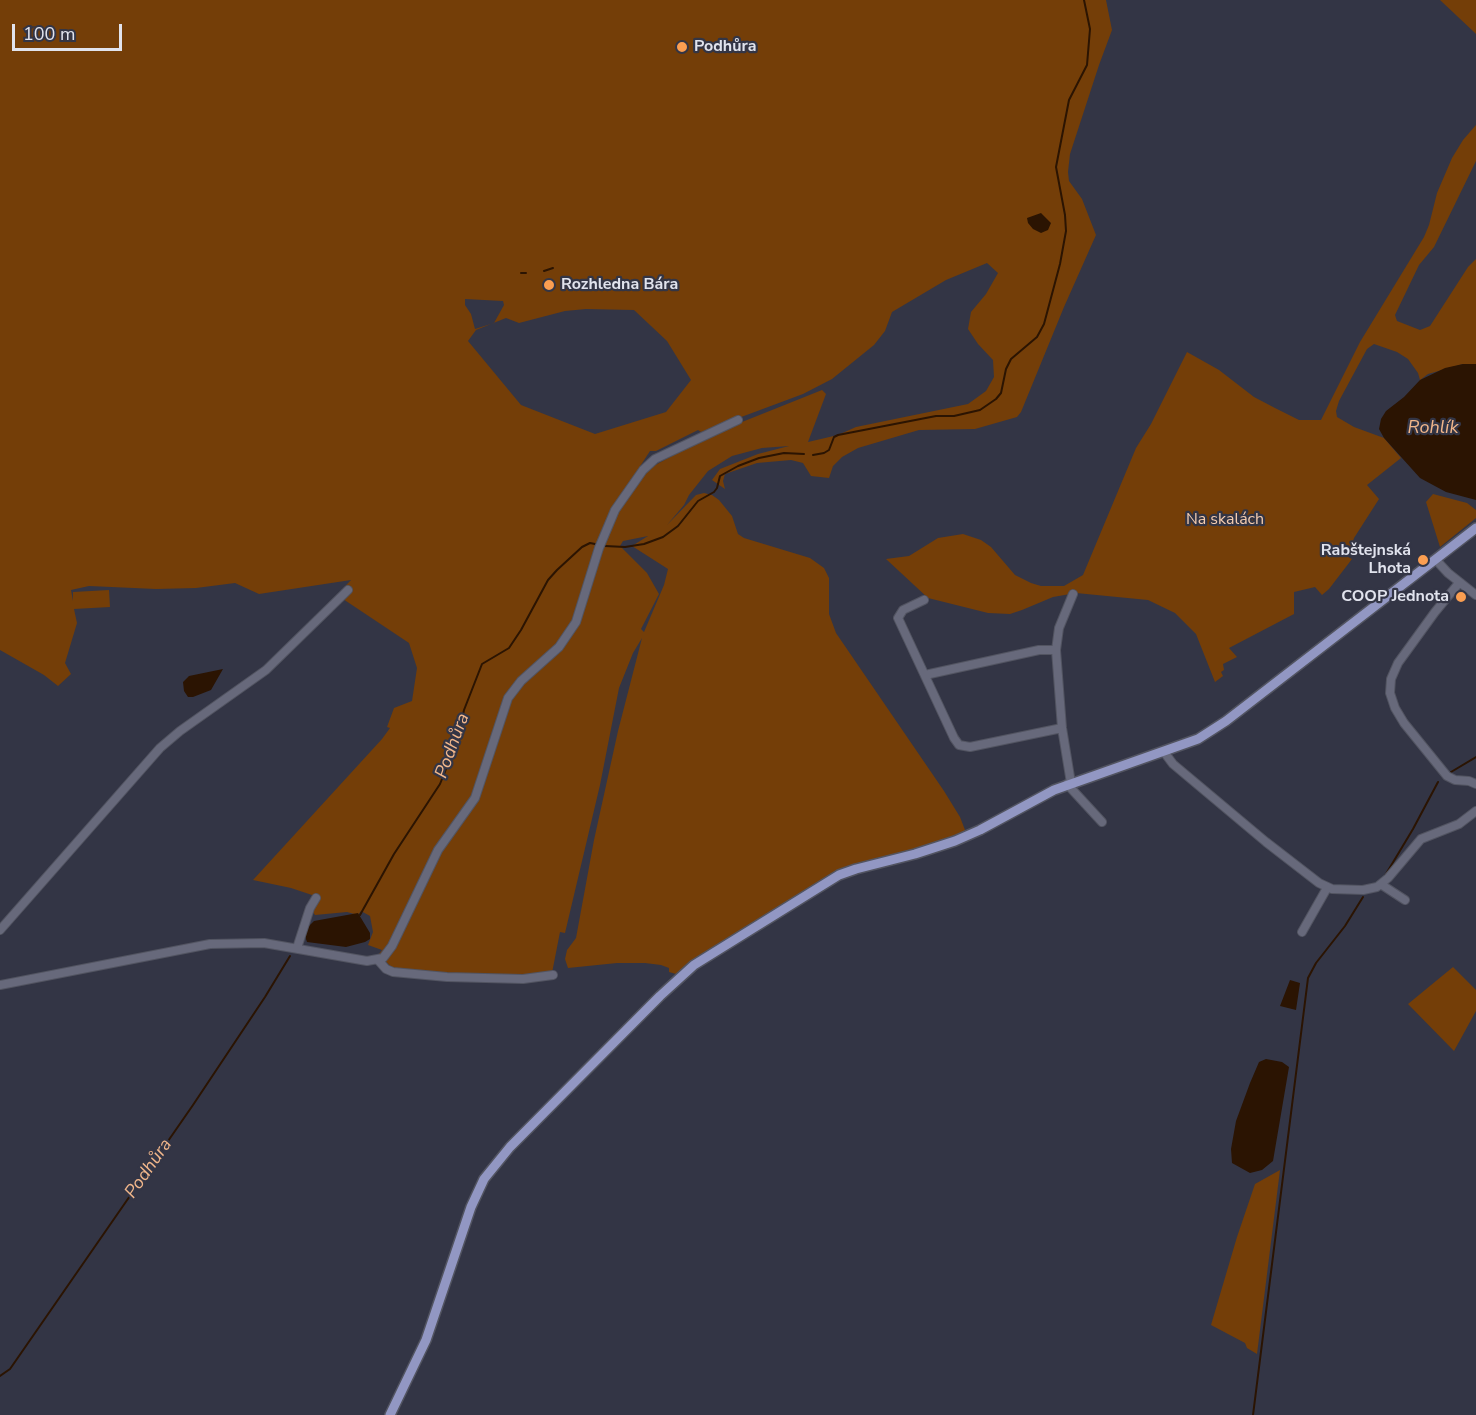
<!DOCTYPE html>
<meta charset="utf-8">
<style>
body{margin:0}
#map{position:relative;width:1476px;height:1415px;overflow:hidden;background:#333545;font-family:"Nunito Sans",sans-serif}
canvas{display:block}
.scale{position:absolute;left:12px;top:24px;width:110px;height:27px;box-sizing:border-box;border:3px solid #e1e3ed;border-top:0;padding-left:8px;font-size:18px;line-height:21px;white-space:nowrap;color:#e1e3ed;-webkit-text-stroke:4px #333545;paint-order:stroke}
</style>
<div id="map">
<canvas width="1476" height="1415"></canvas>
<div class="scale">100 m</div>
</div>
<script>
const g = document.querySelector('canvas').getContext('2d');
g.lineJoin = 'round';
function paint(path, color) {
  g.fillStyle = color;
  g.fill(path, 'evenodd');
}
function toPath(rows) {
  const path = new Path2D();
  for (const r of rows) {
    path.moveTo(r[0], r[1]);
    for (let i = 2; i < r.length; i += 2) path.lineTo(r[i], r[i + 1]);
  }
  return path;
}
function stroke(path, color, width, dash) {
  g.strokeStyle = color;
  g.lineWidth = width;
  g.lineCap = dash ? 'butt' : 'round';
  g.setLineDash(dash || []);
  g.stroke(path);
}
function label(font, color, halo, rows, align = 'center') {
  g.font = font + ' "Nunito Sans",sans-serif';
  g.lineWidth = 4.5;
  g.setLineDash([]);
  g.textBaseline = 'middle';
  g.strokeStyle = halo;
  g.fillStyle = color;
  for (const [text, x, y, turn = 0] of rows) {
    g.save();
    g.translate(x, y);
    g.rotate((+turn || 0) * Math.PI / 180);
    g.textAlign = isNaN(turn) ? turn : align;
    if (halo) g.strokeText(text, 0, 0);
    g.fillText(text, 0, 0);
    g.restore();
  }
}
const green = toPath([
 [0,0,1106,0,1112,30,1099,65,1070,154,1068,172,1069,181,1082,199,1096,235,1064,307,1021,412,1017,417,975,429,919,430,858,448,842,457,833,466,829,478,811,476,803,463,791,460,757,463,725,474,723,481,725,489,712,480,720,469,758,454,789,446,762,448,732,456,708,471,689,495,684,505,667,525,696,495,704,493,712,495,719,500,732,516,738,534,744,538,810,558,824,568,829,578,829,614,836,633,944,791,960,817,965,830,962,836,832,879,685,971,676,974,669,972,669,968,661,965,645,963,617,963,568,968,565,959,567,950,576,938,594,840,618,731,642,638,633,653,619,688,600,785,565,933,560,932,552,973,525,976,446,975,393,969,379,954,382,950,368,945,373,932,370,916,361,911,358,915,347,912,315,915,313,912,318,897,291,888,253,880,382,739,390,728,387,727,394,708,412,701,417,668,409,643,337,595,351,580,259,594,235,583,196,588,156,589,89,586,71,590,73,601,73,592,109,590,110,607,74,609,77,623,65,663,71,674,58,686,44,675,0,650],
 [987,263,998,273,986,294,971,312,968,329,978,344,993,360,994,377,986,391,968,404,856,427,838,435,808,442,826,394,822,390,712,434,650,468,609,523,594,579,586,578,609,514,650,451,656,451,698,430,701,432,803,394,832,379,874,345,885,331,892,312,946,280],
 [465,299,503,301,504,305,494,323,475,329,471,314,465,305],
 [586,309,634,310,667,341,691,380,666,412,595,434,521,405,468,341,476,330,506,318,519,323,565,311],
 [648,536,632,546,668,569,664,585,644,632,641,629,659,594,647,573,620,546,623,541],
 [1440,0,1476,0,1476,34,1474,32],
 [1476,125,1476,161,1434,247,1419,265,1395,315,1397,321,1420,330,1430,326,1468,267,1476,259,1476,364,1463,364,1428,374,1420,380,1418,373,1408,359,1397,352,1374,344,1367,349,1339,401,1336,411,1337,417,1354,427,1384,438,1401,458,1367,485,1379,499,1354,538,1348,557,1352,559,1329,589,1322,595,1315,587,1294,592,1294,614,1229,648,1237,657,1223,664,1224,670,1221,672,1223,676,1215,682,1196,634,1175,613,1148,600,1076,593,1053,597,1022,610,1010,614,988,613,928,598,886,559,909,556,938,538,963,534,981,540,991,547,1015,575,1031,583,1041,586,1064,586,1083,575,1136,448,1151,424,1187,352,1219,370,1254,397,1275,408,1299,420,1321,420,1360,342,1424,237,1429,225,1437,193,1452,158,1463,140],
 [1433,494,1467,503,1476,510,1476,518,1440,547,1426,502],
 [1453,967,1476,990,1476,1011,1454,1051,1408,1004],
 [1280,1170,1257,1354,1247,1348,1245,1343,1211,1325,1237,1237,1255,1184]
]);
const water = toPath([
 [1041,213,1051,223,1048,230,1041,233,1033,229,1028,223,1027,218],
 [1463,364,1476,364,1476,500,1446,492,1420,478,1384,438,1379,429,1381,419,1386,411,1404,397,1420,380,1445,368],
 [223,669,211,690,193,697,188,697,184,691,183,682,189,676],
 [358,913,370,933,370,939,365,942,346,947,307,942,305,936,306,929,314,921],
 [1290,980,1300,983,1296,1010,1280,1006],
 [1266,1059,1282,1062,1289,1067,1273,1161,1262,1170,1250,1173,1232,1163,1231,1149,1236,1121,1250,1083,1259,1062]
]);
const stream = toPath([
 [544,271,553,268],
 [521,273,526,273],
 [813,455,824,453,829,450,834,437,838,435,936,416,954,416,980,410,996,399,1001,393,1006,369,1011,359,1037,337,1044,324,1060,264,1066,231,1065,215,1056,167,1069,100,1087,65,1090,29,1084,0],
 [605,546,625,547,644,544,663,537,678,526,698,501,714,492,717,488,720,476,738,466,759,458,784,453,804,454],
 [1451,772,1476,757],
 [1383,879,1413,829,1438,782],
 [360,915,394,854,440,784,458,739,464,710,482,664,509,648,521,630,548,580,557,570,582,547,590,543,595,544],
 [0,1376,10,1369,193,1105,265,997,290,956],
 [1253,1415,1308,978,1316,963,1345,926,1363,897]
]);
const minor = toPath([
 [1436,560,1448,573,1476,595],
 [1459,583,1435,612,1398,663,1391,679,1390,693,1395,708,1404,723,1447,776,1455,780,1469,781,1476,784],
 [924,600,903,610,898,618,954,738,959,745,970,747,1062,728],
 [925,675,1039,650,1056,650],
 [1164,752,1173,764,1266,842,1319,883,1332,889,1363,890,1377,887,1388,878,1421,839,1459,824,1476,811],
 [1071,783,1062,728,1056,650,1059,628,1073,594],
 [1067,784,1102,822],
 [1382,885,1405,900],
 [0,930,160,748,180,731,266,670,348,590],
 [1302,932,1327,888],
 [297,948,310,908,316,898],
 [378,960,386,969,393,972,447,977,523,979,553,975],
 [0,985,210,944,264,943,367,961,383,958,392,946,438,850,475,798,508,698,521,681,559,647,576,622,599,548,615,510,643,470,655,459,738,420]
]);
const major = toPath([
 [390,1415,426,1340,471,1207,484,1179,510,1147,660,996,694,965,839,875,856,869,915,854,955,841,980,830,1054,790,1198,739,1226,721,1476,528]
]);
const markers = [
 [682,47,6,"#fb9e51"],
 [549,285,6,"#fb9e51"],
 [1423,560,6,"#fb9e51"],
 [1461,597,6,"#fb9e51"]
];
const poiNames = [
 ["Podhůra",694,47],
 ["Rozhledna Bára",561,285],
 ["Rabštejnská",1411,551,"right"],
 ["Lhota",1411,569,"right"],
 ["COOP Jednota",1449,597,"right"]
];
const parkNames = [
 ["Na skalách",1225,520]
];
const waterNames = [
 ["Rohlík",1433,429],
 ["Podhůra",453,746,-70],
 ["Podhůra",149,1169,-55]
];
paint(green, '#743e08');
paint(water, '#2b1402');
stroke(stream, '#2b1402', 2);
stroke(minor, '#525461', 10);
stroke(major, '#525461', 12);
stroke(minor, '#67697b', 8);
stroke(major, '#9297c3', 9);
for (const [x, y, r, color] of markers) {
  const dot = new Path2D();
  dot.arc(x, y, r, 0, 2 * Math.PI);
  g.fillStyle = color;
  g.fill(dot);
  stroke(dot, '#333545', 2);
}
label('bold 16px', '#e1e3ed', '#333545', poiNames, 'left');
label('16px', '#f5cdb0', '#333545', parkNames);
label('italic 18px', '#f2b78b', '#333545', waterNames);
</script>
